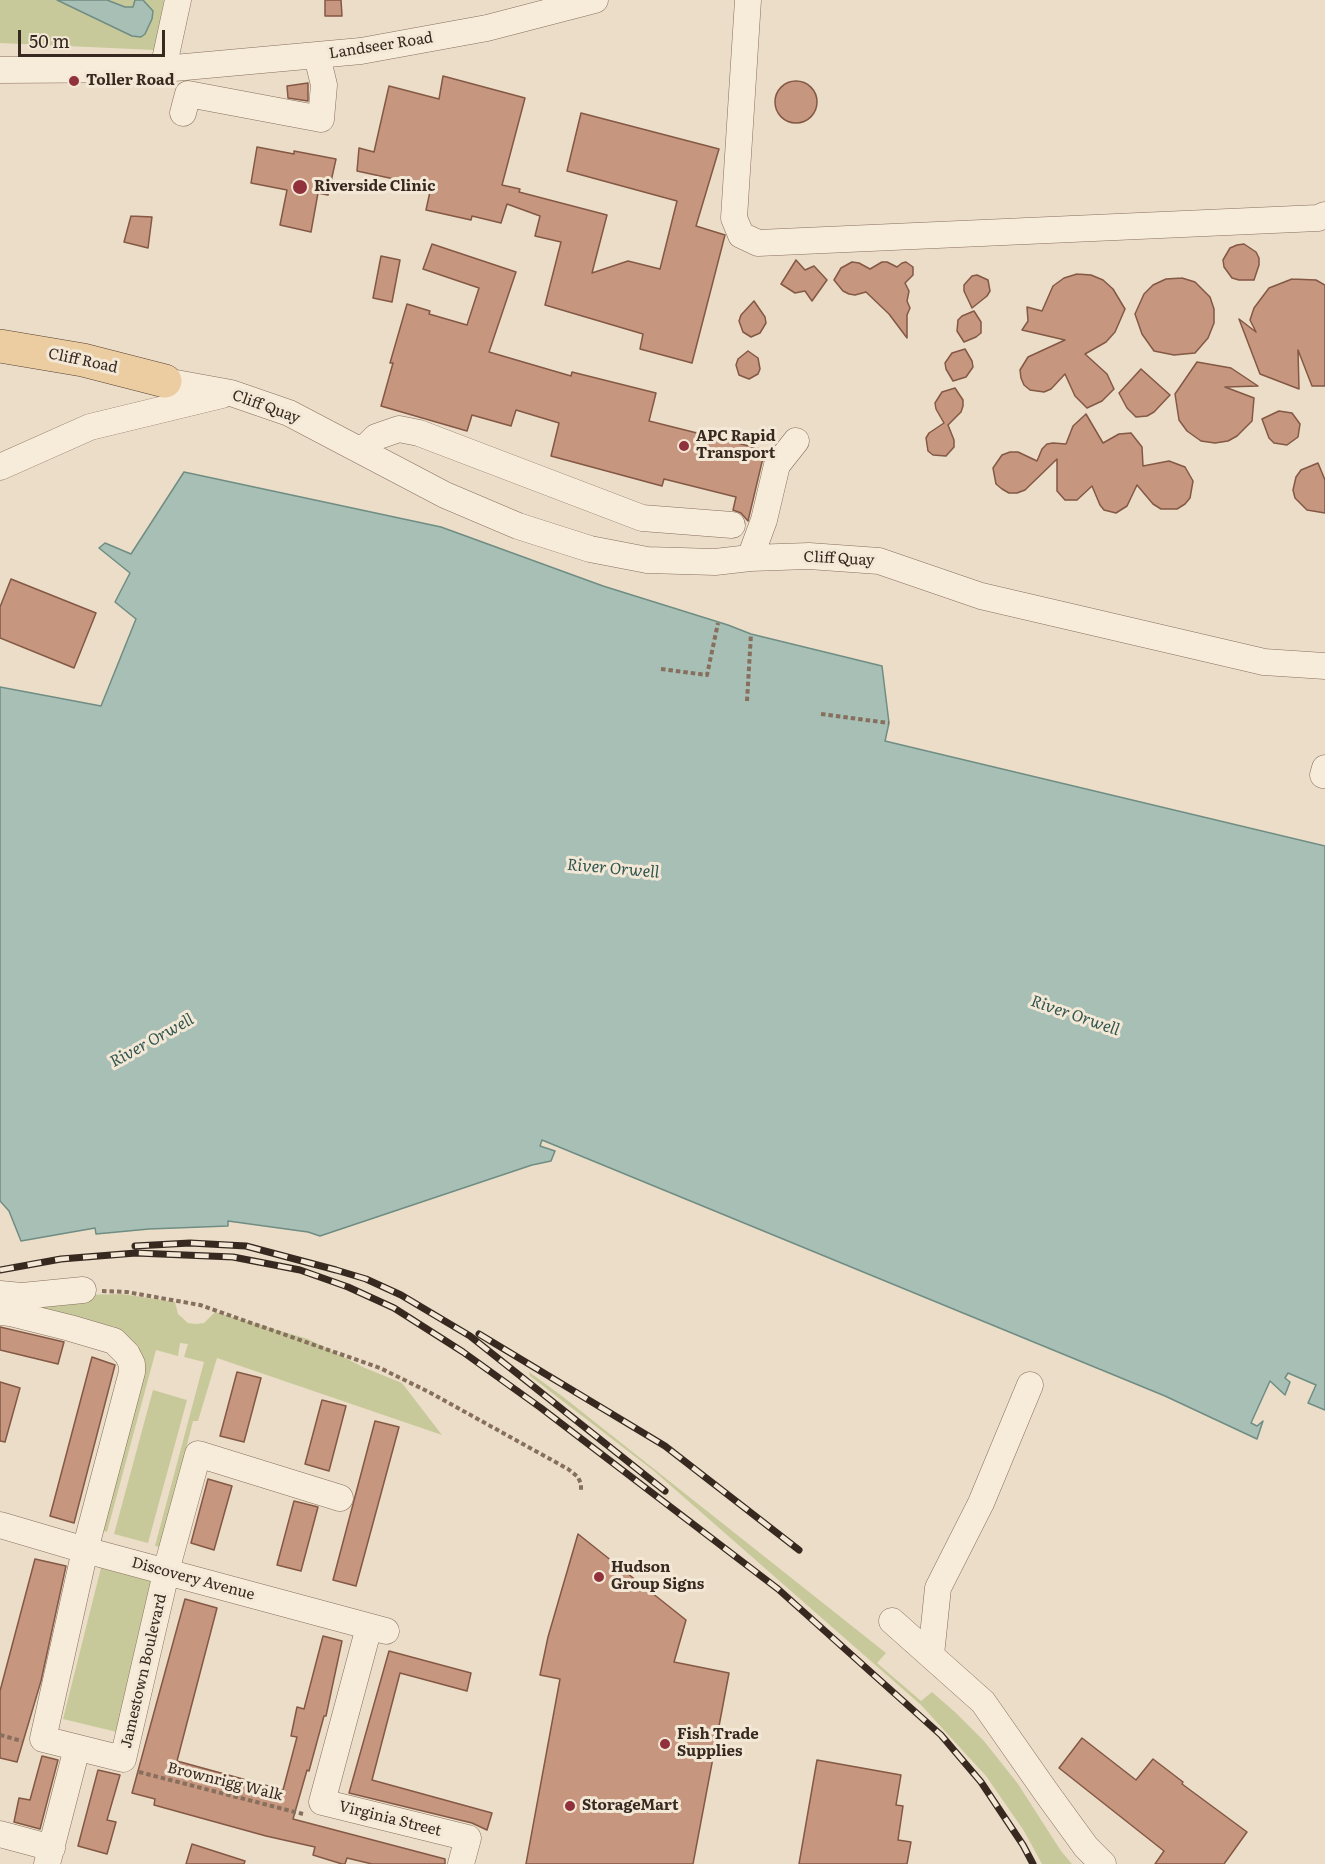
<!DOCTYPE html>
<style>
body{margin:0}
#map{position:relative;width:1325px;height:1864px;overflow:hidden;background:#ebddc7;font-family:Literata,serif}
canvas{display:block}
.scale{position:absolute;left:18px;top:30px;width:147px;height:27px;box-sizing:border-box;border:3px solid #372920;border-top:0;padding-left:8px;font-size:18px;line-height:21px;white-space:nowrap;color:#372920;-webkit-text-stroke:4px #f3e8d6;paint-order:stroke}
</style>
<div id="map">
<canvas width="1325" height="1864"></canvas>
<div class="scale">50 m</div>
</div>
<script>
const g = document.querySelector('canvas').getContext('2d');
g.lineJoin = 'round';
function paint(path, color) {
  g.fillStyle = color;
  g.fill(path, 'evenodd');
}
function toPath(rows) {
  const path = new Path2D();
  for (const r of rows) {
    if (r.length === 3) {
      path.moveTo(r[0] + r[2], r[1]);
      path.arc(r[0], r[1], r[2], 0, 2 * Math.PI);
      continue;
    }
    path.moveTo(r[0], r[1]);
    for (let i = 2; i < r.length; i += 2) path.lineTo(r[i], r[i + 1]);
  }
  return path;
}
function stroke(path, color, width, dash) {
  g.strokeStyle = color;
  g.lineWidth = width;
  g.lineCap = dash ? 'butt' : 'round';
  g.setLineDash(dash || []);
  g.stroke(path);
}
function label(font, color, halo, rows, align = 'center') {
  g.font = font + ' Literata,serif';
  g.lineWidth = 6;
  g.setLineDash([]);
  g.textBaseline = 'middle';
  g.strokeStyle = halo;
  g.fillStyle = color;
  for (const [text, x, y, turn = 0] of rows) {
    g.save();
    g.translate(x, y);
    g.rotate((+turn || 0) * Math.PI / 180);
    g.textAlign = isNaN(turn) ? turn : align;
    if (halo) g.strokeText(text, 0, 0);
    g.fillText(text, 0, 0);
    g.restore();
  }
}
const green = toPath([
 [0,0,164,0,155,50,0,43],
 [122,1294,175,1302,178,1314,188,1323,196,1324,204,1323,215,1312,308,1339,365,1368,402,1383,442,1435,217,1358,198,1421,193,1421,161,1547,155,1546,204,1362,184,1357,188,1344,180,1343,178,1356,156,1350,107,1532,97,1529,139,1375,115,1327,78,1318,42,1314,40,1296],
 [529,1372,562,1396,886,1653,877,1663,921,1701,932,1692,956,1713,984,1741,1018,1784,1061,1851,1072,1864,1042,1864,1024,1831,986,1776,921,1705,654,1471,530,1376],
 [153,1390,187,1400,148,1543,114,1534],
 [101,1568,157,1583,117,1732,63,1719]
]);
const water = toPath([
 [57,0,107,0,125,7,133,7,135,0,143,0,153,11,152,19,145,34,141,37,132,36,57,0],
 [184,472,441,527,603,586,728,625,751,634,882,666,889,723,885,741,1325,846,1325,1410,1308,1403,1316,1385,1288,1373,1285,1378,1290,1382,1285,1395,1270,1381,1251,1423,1257,1426,1263,1421,1257,1439,1165,1396,542,1140,540,1146,555,1151,551,1161,532,1165,320,1236,308,1232,228,1221,228,1226,149,1229,96,1234,95,1228,21,1241,9,1211,0,1201,0,687,101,706,136,619,115,602,130,573,99,548,105,543,131,554,184,472]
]);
const building = toPath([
 [325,0,341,0,342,16,325,16,325,0],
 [443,76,525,98,502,185,520,189,519,192,607,215,592,273,628,261,660,269,677,201,567,171,581,113,719,149,696,226,725,235,692,363,640,349,643,334,545,305,561,242,535,236,540,216,507,204,501,223,472,216,471,220,426,210,431,187,357,171,359,148,374,152,389,86,439,99,443,76],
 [796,102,21],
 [308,83,308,101,288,98,287,86,308,83],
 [257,147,294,154,294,151,336,159,328,195,318,193,311,232,280,225,287,190,251,183,257,147],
 [131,216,152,217,148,248,124,242,131,216],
 [432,244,516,272,489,352,571,376,572,372,656,393,649,421,769,451,762,462,748,521,741,513,733,510,736,497,664,479,662,486,551,456,559,423,516,410,511,426,472,415,467,431,381,406,393,363,390,363,407,304,430,311,429,314,467,325,479,288,423,269,432,244],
 [1244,244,1256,252,1259,258,1259,265,1254,280,1239,280,1232,278,1224,267,1223,260,1230,248,1237,245,1244,244],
 [381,256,400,260,392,302,373,298,381,256],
 [796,260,805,270,814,266,827,280,812,301,805,291,795,293,781,284,796,260],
 [852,262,859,263,870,269,882,262,887,262,897,267,902,263,906,262,913,267,913,275,905,283,909,291,907,301,910,308,907,315,907,338,889,314,866,292,855,295,849,294,843,291,834,280,841,268,852,262],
 [1077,274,1091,275,1103,280,1113,289,1125,309,1115,332,1106,342,1085,354,1107,374,1114,389,1102,401,1087,408,1075,396,1065,374,1051,389,1044,392,1030,390,1024,385,1021,378,1020,370,1028,357,1065,340,1022,330,1028,321,1027,307,1042,311,1053,286,1064,278,1077,274],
 [977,275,988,280,990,291,987,296,972,308,964,291,964,285,972,276,977,275],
 [1182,278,1195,282,1210,297,1214,309,1214,323,1208,338,1195,353,1174,355,1154,351,1142,334,1135,314,1144,294,1153,285,1166,279,1182,278],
 [1292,279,1316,280,1325,285,1325,386,1312,386,1298,350,1299,389,1260,374,1239,319,1256,332,1250,320,1254,308,1269,288,1292,279],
 [754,301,765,317,766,323,760,333,751,337,743,332,739,321,741,315,754,301],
 [974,311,981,322,981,333,976,337,964,342,957,331,958,320,962,316,974,311],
 [965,349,972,361,973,367,966,377,953,381,946,369,945,363,952,353,965,349],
 [748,351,758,358,760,369,758,374,749,379,739,375,736,365,738,359,748,351],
 [1197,362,1231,368,1258,386,1225,387,1254,398,1252,421,1237,436,1228,441,1215,443,1201,441,1187,431,1179,420,1175,394,1197,362],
 [1141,369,1170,395,1154,412,1147,416,1136,417,1127,408,1119,393,1141,369],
 [955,388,963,400,963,406,961,412,948,425,954,440,954,447,946,456,933,455,928,451,926,438,929,433,944,423,936,409,935,403,942,392,955,388],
 [1279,411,1292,413,1300,424,1298,437,1287,445,1274,443,1269,438,1262,419,1279,411],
 [1086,414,1103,443,1119,434,1131,433,1142,447,1143,466,1169,461,1185,467,1193,481,1190,498,1185,504,1177,509,1161,509,1153,504,1137,485,1127,506,1116,513,1104,510,1100,505,1092,486,1077,500,1065,500,1057,491,1057,459,1025,490,1017,493,1009,493,1002,489,996,484,993,468,1002,455,1010,452,1018,452,1037,461,1042,449,1047,444,1053,443,1066,444,1073,426,1086,414],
 [1318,463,1325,480,1325,513,1307,510,1295,498,1293,490,1296,477,1301,470,1318,463],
 [11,579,96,613,74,668,0,638,0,607,11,579],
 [0,1327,64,1342,58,1364,0,1350,0,1327],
 [92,1357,115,1365,74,1523,50,1516,92,1357],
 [237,1372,261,1378,244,1442,220,1436,237,1372],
 [0,1382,20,1388,5,1442,0,1441,0,1382],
 [322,1400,346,1406,329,1471,305,1464,322,1400],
 [375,1421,399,1427,356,1586,333,1580,375,1421],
 [208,1479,232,1486,214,1550,191,1543,208,1479],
 [294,1501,318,1507,301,1571,277,1565,294,1501],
 [578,1534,686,1620,674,1662,729,1673,693,1864,526,1864,560,1679,540,1675,548,1637,578,1534],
 [35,1559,66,1566,41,1681,17,1762,0,1758,0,1691,35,1559],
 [185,1599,217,1608,177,1761,283,1790,297,1737,291,1736,297,1707,304,1709,323,1636,342,1641,326,1716,324,1716,309,1771,307,1770,293,1819,445,1859,445,1864,372,1864,347,1858,345,1864,342,1864,313,1855,315,1847,266,1836,154,1805,155,1799,132,1793,185,1599],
 [389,1651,471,1673,467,1691,400,1673,372,1780,492,1813,487,1830,472,1823,349,1793,389,1651],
 [1082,1738,1136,1780,1153,1759,1183,1782,1182,1784,1247,1832,1224,1864,1155,1864,1164,1851,1059,1768,1082,1738],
 [42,1756,58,1760,40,1829,14,1822,19,1798,30,1800,42,1756],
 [817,1760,901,1775,896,1805,903,1806,898,1840,911,1842,907,1864,799,1864,817,1760],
 [98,1770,120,1775,107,1820,116,1822,107,1854,78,1846,98,1770],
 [192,1844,245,1861,244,1864,186,1864,192,1844]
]);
const path = toPath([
 [661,669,707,675,718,623],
 [747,701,751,634],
 [821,714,889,723],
 [102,1291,127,1292,200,1305,380,1368,429,1392,568,1469,578,1477,581,1484,581,1491],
 [0,1735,22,1741],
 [139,1772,303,1814]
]);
const minor = toPath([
 [748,0,734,218,741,235,758,243,1318,218,1325,215],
 [163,69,178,0],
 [0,70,163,69,361,51,487,28,595,0],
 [183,113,188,94,321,119,324,85,317,56],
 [165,381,231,393,289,413,445,495,518,526,590,549,647,560,715,562,750,558,809,556,879,561,981,596,1264,662,1325,666],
 [362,451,376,437,399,429,419,433,642,518,732,525],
 [0,467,90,427,222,395],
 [750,558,764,520,777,465,796,441],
 [1323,775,1325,768],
 [0,1294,22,1296,83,1290],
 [0,1312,10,1313,70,1328,114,1341,127,1354,132,1364,132,1372,85,1550,43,1739,123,1759,169,1560,198,1454,340,1498],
 [0,1525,85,1550,386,1631],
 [892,1621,983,1702,1046,1792,1086,1847,1103,1864],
 [369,1627,322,1802,468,1838,461,1864],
 [931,1655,938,1588,981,1503,1030,1385],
 [0,1834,52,1848],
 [47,1864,77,1748]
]);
const major = toPath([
 [0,346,83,360,165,381]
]);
const rail = toPath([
 [135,1246,190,1243,246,1246,336,1270,366,1279,401,1295,470,1336,665,1491],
 [0,1270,61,1259,136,1253,233,1257,300,1270,348,1287,394,1308,463,1352,541,1408,778,1589,941,1735,981,1782,1023,1845,1033,1864],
 [479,1334,665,1446,799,1550]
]);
const markers = [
 [74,81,6,"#90313b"],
 [300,187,8,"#90313b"],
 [684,446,6,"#90313b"],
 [599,1577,6,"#90313b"],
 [665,1744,6,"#90313b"],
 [570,1806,6,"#90313b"]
];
const streetNames = [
 ["Landseer Road",381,46,-9],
 ["Cliff Road",83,361,12],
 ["Cliff Quay",266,407,20],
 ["Cliff Quay",839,559,3],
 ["Discovery Avenue",193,1579,15],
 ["Jamestown Boulevard",144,1671,-77],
 ["Brownrigg Walk",225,1782,14],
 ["Virginia Street",390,1819,14]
];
const poiNames = [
 ["Toller Road",86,81],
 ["Riverside Clinic",314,187],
 ["APC Rapid",696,437],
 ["Transport",696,454],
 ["Hudson",611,1568],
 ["Group Signs",611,1585],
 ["Fish Trade",677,1735],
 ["Supplies",677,1752],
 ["StorageMart",582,1806]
];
const waterNames = [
 ["River Orwell",613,869,5],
 ["River Orwell",1075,1016,19],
 ["River Orwell",152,1041,-29]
];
paint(green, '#c8c99b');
paint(water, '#a8bfb6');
stroke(water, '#6f8d83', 1.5);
paint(building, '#c7967f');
stroke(building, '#835845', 1.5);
stroke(minor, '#866f5d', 27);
stroke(major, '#543e31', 34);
stroke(path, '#866f5d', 4, [4.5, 3]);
stroke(minor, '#f7ebd9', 26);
stroke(major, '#ebcda1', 33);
stroke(rail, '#372920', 7);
stroke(rail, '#f3e8d6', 4.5, [14]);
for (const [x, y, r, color] of markers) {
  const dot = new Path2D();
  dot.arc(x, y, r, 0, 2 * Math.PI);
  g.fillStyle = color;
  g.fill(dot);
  stroke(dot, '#f3e8d6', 2);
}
label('15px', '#372920', '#f3e8d6', streetNames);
label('bold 15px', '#372920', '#f3e8d6', poiNames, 'left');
label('italic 16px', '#305550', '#f3e8d6', waterNames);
</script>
